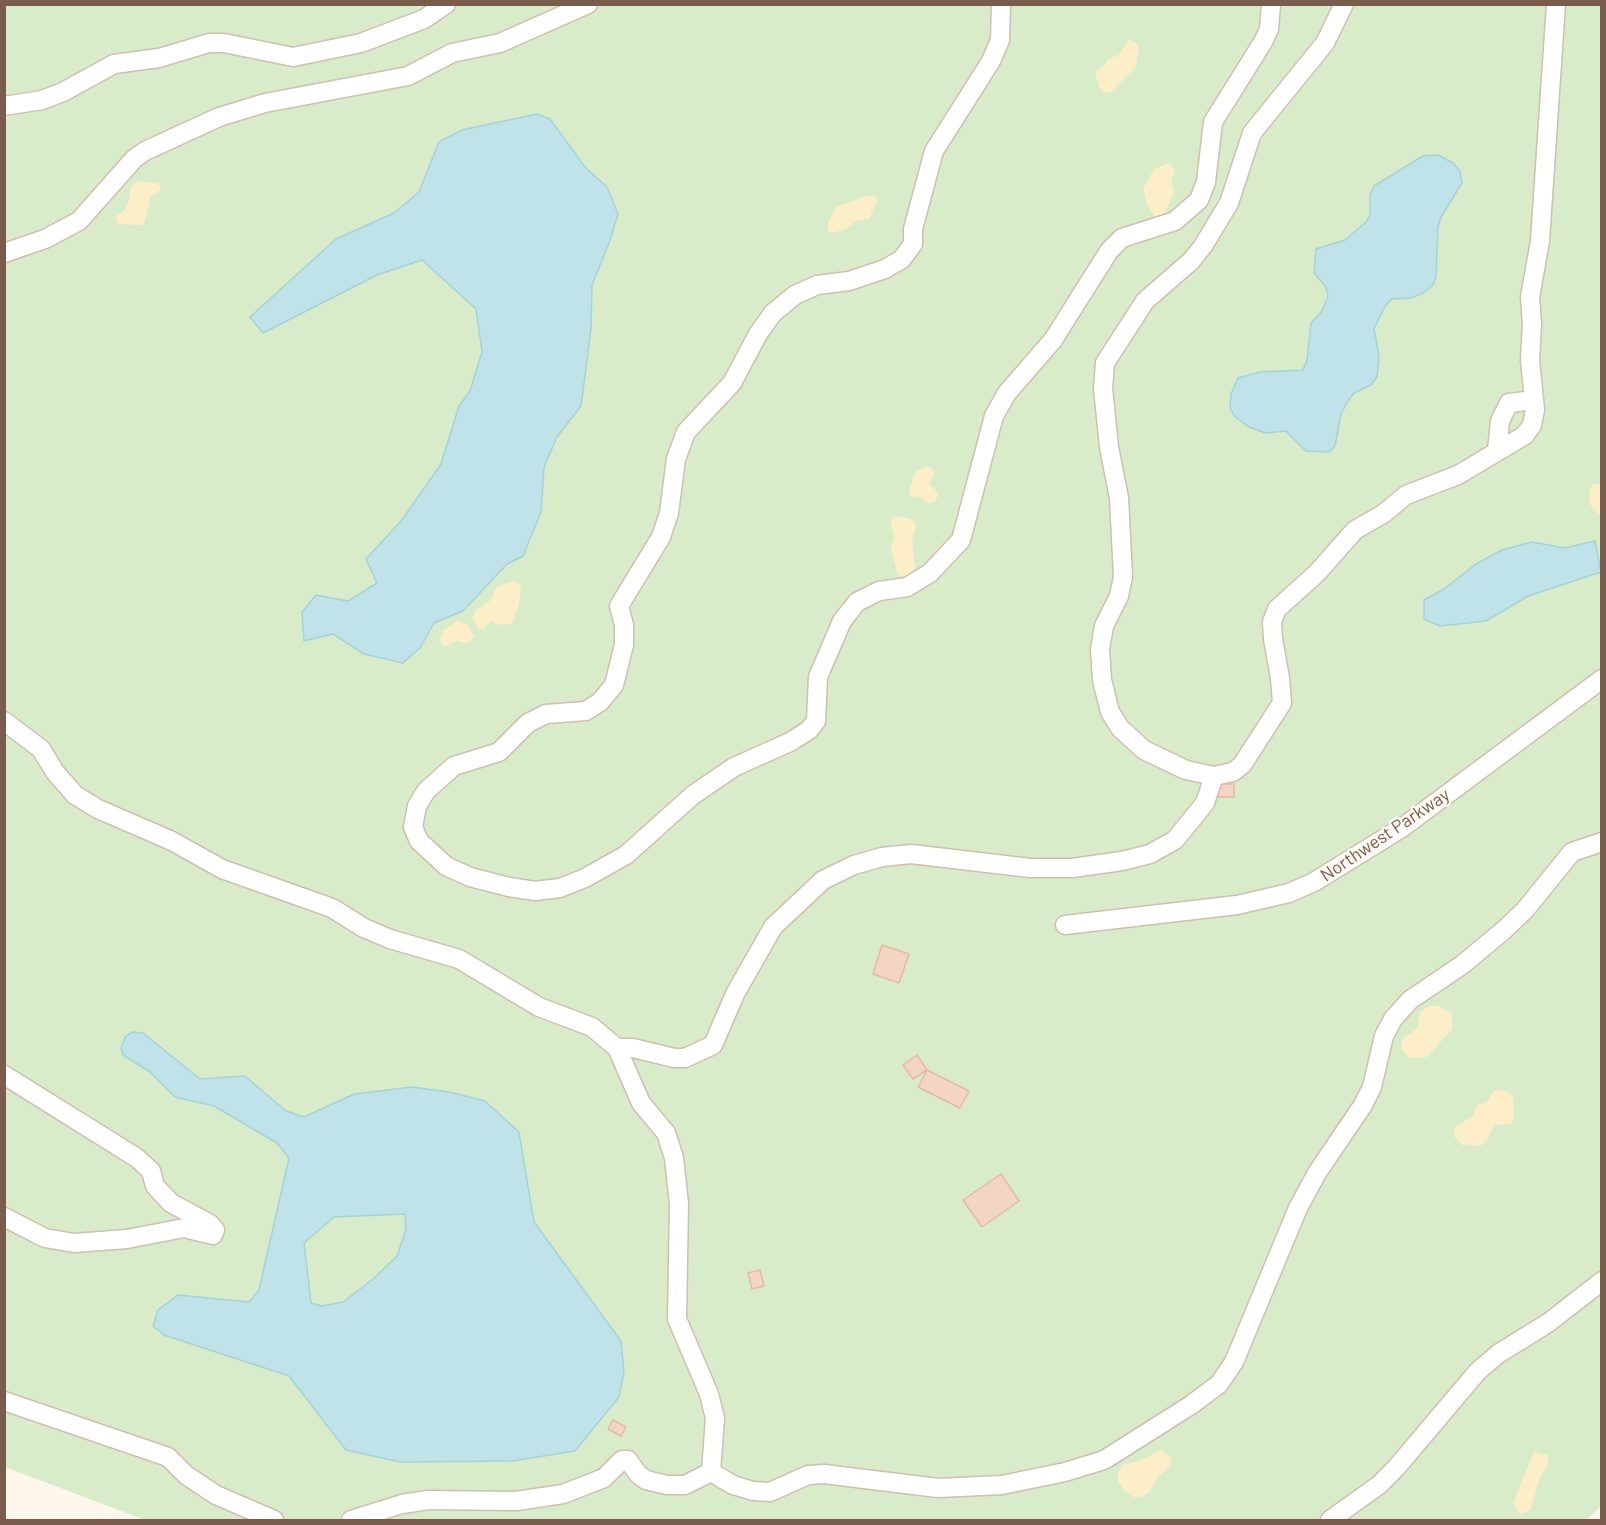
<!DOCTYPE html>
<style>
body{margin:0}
#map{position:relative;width:1606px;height:1525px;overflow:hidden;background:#fdf6ec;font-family:Barlow,sans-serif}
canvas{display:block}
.frame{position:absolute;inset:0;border:6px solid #7a5c4d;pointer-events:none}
</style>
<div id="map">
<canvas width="1606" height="1525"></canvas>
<div class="frame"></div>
</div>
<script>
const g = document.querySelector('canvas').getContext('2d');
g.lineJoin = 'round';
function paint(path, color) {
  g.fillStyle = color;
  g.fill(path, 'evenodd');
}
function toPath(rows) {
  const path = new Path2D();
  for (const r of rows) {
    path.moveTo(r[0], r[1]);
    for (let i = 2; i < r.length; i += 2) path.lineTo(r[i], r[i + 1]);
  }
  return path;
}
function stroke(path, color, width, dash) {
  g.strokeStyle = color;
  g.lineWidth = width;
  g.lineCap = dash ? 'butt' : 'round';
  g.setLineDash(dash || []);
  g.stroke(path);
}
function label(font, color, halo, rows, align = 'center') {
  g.font = font + ' Barlow,sans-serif';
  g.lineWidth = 4.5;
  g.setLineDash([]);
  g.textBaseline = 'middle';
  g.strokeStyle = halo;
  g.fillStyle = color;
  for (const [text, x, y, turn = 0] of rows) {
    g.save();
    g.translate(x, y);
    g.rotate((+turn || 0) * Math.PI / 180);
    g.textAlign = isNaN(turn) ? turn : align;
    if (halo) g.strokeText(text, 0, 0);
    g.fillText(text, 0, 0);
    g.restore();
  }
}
const green = toPath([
 [4,5,1601,5,1602,1505,1590,1517,1586,1520,145,1520,5,1467]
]);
const sand = toPath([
 [1128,40,1132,40,1139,46,1136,67,1111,92,1104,93,1099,87,1095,72,1105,65,1108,59,1119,55],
 [1169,163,1175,170,1171,181,1174,193,1164,213,1156,217,1148,207,1143,189,1154,169],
 [137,181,159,183,161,189,150,198,144,225,118,224,116,216,125,210,130,198,130,188],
 [869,195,876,197,877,201,869,219,856,221,847,229,831,233,828,231,828,223,836,207],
 [927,466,935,471,929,484,939,494,934,502,929,503,920,497,911,496,909,491,915,472],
 [1594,484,1601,484,1601,516,1592,508,1589,499,1590,489],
 [899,516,913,520,916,525,912,540,915,567,911,573,905,576,898,575,891,549,894,537,891,523,893,517],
 [514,581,521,586,519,605,512,623,502,625,491,621,483,629,478,628,472,618,475,611,490,601,498,586],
 [457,621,467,624,474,636,467,644,457,641,443,647,440,639,443,631],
 [1430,1006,1439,1006,1452,1014,1452,1029,1427,1057,1410,1058,1402,1050,1401,1043,1404,1037,1417,1029,1420,1012],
 [1494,1090,1506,1091,1513,1096,1514,1120,1510,1124,1494,1125,1487,1140,1480,1146,1462,1145,1454,1136,1455,1127,1473,1116,1477,1105,1486,1103],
 [1161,1450,1171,1458,1170,1466,1157,1478,1150,1492,1141,1497,1133,1497,1125,1491,1118,1482,1118,1473,1122,1465,1139,1461],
 [1534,1452,1548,1455,1548,1464,1539,1480,1531,1509,1523,1514,1518,1512,1513,1503]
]);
const water = toPath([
 [537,114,550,119,585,167,607,187,618,214,609,243,592,285,591,329,581,406,557,437,544,467,541,512,523,556,507,564,463,611,434,623,420,648,403,663,364,654,333,634,304,641,302,612,316,595,348,601,377,583,366,559,402,520,441,464,459,406,470,391,482,352,476,309,422,260,377,275,263,333,250,317,336,239,394,213,419,192,439,142,462,130,537,114],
 [1438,155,1453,163,1460,171,1462,183,1441,217,1438,227,1436,277,1433,285,1423,293,1411,298,1392,299,1385,306,1374,329,1379,356,1377,377,1371,385,1354,393,1348,401,1341,414,1335,446,1329,452,1306,451,1286,431,1265,433,1249,427,1235,417,1230,408,1231,394,1238,378,1260,372,1303,370,1307,360,1311,323,1322,311,1328,296,1326,287,1314,273,1316,249,1345,240,1367,221,1370,214,1370,195,1374,186,1423,156,1438,155],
 [1595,541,1601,572,1528,596,1486,621,1440,626,1424,619,1424,600,1444,589,1476,564,1502,550,1532,542,1565,548,1595,541],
 [132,1032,143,1033,200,1079,245,1076,286,1111,304,1117,354,1094,412,1087,449,1092,485,1101,519,1132,534,1222,621,1341,624,1372,619,1397,575,1451,512,1461,400,1462,346,1450,289,1376,164,1335,153,1326,158,1310,178,1295,249,1302,259,1290,289,1158,277,1143,214,1106,175,1097,150,1072,123,1055,121,1048,125,1037,132,1032],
 [405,1214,406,1229,397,1256,373,1279,343,1302,322,1306,311,1303,304,1243,334,1217,405,1214]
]);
const building = toPath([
 [1217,784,1234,784,1234,797,1217,797,1217,784],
 [882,945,909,954,899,983,873,974,882,945],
 [917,1055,927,1070,913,1079,903,1065,917,1055],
 [927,1070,969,1091,960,1108,918,1087,927,1070],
 [1001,1174,1019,1201,982,1227,963,1200,1001,1174],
 [760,1270,764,1286,752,1289,748,1273,760,1270],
 [613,1420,626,1427,621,1436,608,1429,613,1420]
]);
const minor = toPath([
 [1001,4,1000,40,991,61,934,151,913,229,913,244,902,259,885,269,849,281,817,285,795,295,773,313,758,334,732,383,686,432,676,459,669,513,661,537,619,606,624,625,624,645,614,685,600,702,586,711,546,714,528,723,499,752,454,766,426,791,417,806,413,827,419,841,446,866,470,877,509,887,535,891,560,888,585,878,626,855,693,795,734,767,790,742,809,730,816,721,818,677,842,621,857,602,879,591,907,587,930,573,961,540,994,416,1007,393,1053,340,1109,251,1122,238,1175,221,1199,200,1206,182,1213,122,1263,42,1269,29,1271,4],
 [1344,4,1325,43,1252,133,1229,203,1203,246,1191,261,1145,301,1105,363,1103,388,1109,447,1119,498,1123,577,1119,596,1104,626,1100,649,1102,680,1110,712,1120,728,1144,750,1186,770,1214,776,1233,772,1242,765,1282,703,1280,678,1273,639,1272,622,1277,609,1317,573,1355,530,1383,514,1406,495,1458,475,1525,435,1532,425,1535,410,1530,360,1532,324,1530,297,1540,241,1556,4],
 [4,106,42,100,63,92,114,64,159,58,209,43,224,43,293,57,361,43,424,19,446,4],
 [4,253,45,239,79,221,134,159,145,151,219,117,265,103,408,76,452,53,500,43,588,4],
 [1497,451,1500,421,1509,403,1534,400],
 [4,721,41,749,55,772,75,795,98,809,172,841,222,869,332,908,364,928,390,939,459,959,539,1007,592,1027,617,1048,641,1103,666,1133,674,1158,679,1204,677,1319,709,1394,715,1418,711,1472],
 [1065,925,1237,905,1289,893,1314,882,1403,827,1602,679],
 [617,1048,633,1048,674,1058,685,1058,713,1045,735,994,773,927,823,880,854,865,882,857,911,854,1030,868,1072,868,1122,861,1150,854,1175,840,1205,803,1214,776],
 [4,1075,137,1158,151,1171,155,1186,171,1203,210,1224,215,1230,213,1235,184,1228,127,1239,74,1243,45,1238,4,1217],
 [4,1401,168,1457,186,1475,216,1495,274,1520],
 [351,1520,402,1504,428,1500,516,1501,563,1494,604,1478,622,1460,628,1460,638,1474,646,1480,667,1485,685,1485,711,1472,733,1485,753,1491,770,1492,808,1475,824,1474,938,1488,1002,1485,1065,1472,1104,1460,1191,1405,1219,1384,1234,1362,1298,1208,1317,1173,1363,1105,1372,1087,1384,1036,1393,1019,1410,1000,1462,965,1504,930,1525,910,1572,852,1602,842],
 [1330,1520,1379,1485,1396,1468,1478,1371,1498,1354,1548,1323,1602,1281]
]);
const streetNames = [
 ["Northwest Parkway",1385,835,-34]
];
paint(green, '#d8ecc9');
paint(sand, '#fcefc7');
paint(water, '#bfe3e8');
stroke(water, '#a5d3da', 1.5);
paint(building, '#f3d5c3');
stroke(building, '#e6bba3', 1.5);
stroke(minor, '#d1beb0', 21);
stroke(minor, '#fff', 18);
label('18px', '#7a5c4d', '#fffaf3', streetNames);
</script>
